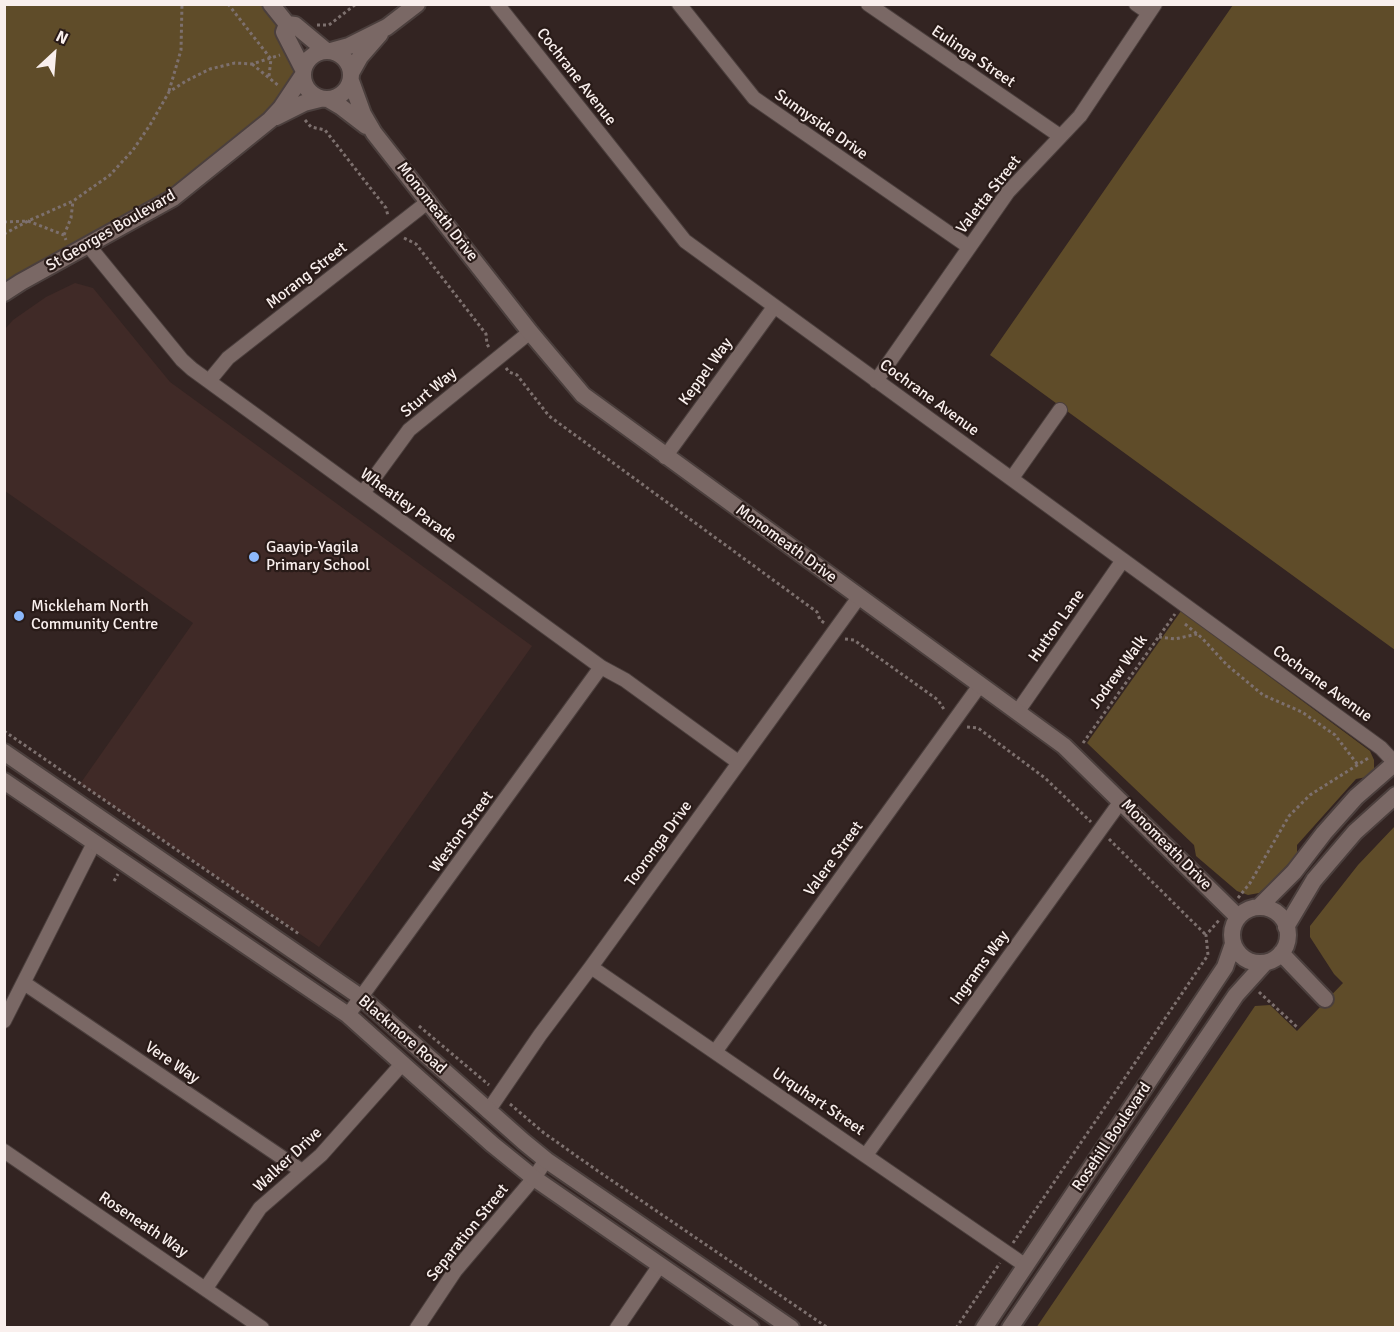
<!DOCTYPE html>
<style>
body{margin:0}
#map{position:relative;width:1400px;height:1332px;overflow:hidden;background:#332422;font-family:Signika,sans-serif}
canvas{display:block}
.frame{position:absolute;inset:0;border:6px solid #f9efed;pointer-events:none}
.north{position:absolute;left:24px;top:24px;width:60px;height:60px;-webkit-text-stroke:4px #291b18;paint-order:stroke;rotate:26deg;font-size:16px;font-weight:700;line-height:24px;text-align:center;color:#f9efed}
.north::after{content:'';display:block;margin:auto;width:21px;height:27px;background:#f9efed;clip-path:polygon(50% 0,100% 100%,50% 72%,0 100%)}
</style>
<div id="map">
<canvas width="1400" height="1332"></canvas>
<div class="frame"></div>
<div class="north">N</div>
</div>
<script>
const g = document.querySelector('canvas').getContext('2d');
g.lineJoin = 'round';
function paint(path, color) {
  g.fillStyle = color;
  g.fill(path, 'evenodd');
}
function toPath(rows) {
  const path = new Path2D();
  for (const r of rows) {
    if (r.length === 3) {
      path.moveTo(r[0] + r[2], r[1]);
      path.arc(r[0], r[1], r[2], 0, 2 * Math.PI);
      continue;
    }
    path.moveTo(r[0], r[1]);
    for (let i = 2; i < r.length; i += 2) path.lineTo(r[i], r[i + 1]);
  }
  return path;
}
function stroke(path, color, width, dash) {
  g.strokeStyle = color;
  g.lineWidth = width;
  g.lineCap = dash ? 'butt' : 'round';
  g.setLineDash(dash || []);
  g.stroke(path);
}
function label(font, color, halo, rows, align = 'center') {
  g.font = font + ' Signika,sans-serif';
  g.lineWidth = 4.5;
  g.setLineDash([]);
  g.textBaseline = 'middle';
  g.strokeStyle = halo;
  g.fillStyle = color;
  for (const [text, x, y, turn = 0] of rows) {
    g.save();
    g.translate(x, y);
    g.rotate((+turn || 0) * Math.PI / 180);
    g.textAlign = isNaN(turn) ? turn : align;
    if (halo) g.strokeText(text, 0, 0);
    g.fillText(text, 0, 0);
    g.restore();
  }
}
const built = toPath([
 [75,283,93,288,170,382,532,646,319,947,80,784,193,623,5,491,5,329,13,320,46,297]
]);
const green = toPath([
 [4,5,271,5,303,69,292,92,173,198,5,293],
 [1233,5,1395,5,1395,650,990,355],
 [1181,611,1370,751,1374,760,1374,769,1367,777,1356,779,1297,845,1297,855,1266,887,1259,893,1248,895,1237,891,1196,856,1194,845,1087,743],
 [1395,826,1395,1327,1036,1328,1255,1006,1270,1005,1297,1031,1343,983,1334,974,1310,937,1310,926,1358,865]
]);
const path = toPath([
 [228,4,271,59,269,76],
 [317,25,329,25,356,4],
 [252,64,279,86],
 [169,91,181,50,182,4],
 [305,120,311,127,325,130,386,208,388,216],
 [4,222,28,221,64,235,66,240],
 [4,234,28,221,73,201,110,175,133,150,150,125,169,92,186,81,210,69,235,63,252,64,280,55],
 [64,235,71,218,73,201],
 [404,238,416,244,486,334,487,344,490,349],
 [506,368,509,372,517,375,549,416,817,612,820,620,826,624],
 [1185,624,1202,638,1227,665,1263,695,1302,712,1335,735,1358,765],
 [1159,637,1175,639,1197,634],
 [845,639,854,640,938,700,945,711],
 [967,727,978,728,1045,778,1091,822],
 [4,731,299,934],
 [1083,743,1175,614],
 [1109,839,1206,935],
 [114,881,118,874],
 [1238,898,1250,883,1289,816,1310,795,1370,757],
 [1259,992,1297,1027],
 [419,1026,489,1085],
 [510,1104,544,1133,595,1169,828,1328],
 [1013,1243,1208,955,1206,935,1220,919],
 [956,1328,1000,1263]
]);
const minor = toPath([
 [497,4,685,241,1381,748,1395,763],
 [679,4,754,98,969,247],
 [868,4,1060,136],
 [1136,4,1149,13],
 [88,245,182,360,192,369,601,667,625,680,738,762],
 [209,381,228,358,429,201],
 [876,381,1008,192,1080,116,1155,4],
 [665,457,774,307],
 [1012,478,1060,410],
 [363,493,409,430,530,332],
 [1018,711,1123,560],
 [591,967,1026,1266],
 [24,983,302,1171],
 [348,1015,601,667],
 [4,1021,94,843],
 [715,1052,980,685],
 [488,1111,540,1035,591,967,859,597],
 [4,1151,262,1328],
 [866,1155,1121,801],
 [206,1288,260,1208,321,1155,402,1064],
 [417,1328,455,1271,534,1178,546,1160],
 [617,1328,660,1265]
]);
const tertiary = toPath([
 [271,4,287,24,295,25,325,50],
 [287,24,284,32,303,69],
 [327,75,24],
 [331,51,349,46,387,27,417,4],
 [351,73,360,57,380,34],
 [351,81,363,114,374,133,530,332,583,395,1064,746,1238,917],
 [328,99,340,106,366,126],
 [276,117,304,103,320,99],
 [4,293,21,282,173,198,270,120,281,108,303,75],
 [4,752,362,998,524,1142,546,1160,791,1328],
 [4,781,348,1015,492,1144,534,1178,751,1328],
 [1260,906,1294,872,1324,833,1356,797,1396,762],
 [1260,935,28],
 [1286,927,1314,880,1355,832,1396,795],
 [1281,953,1325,999],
 [984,1328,1225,967,1233,944],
 [1010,1328,1236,995,1264,964]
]);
const markers = [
 [254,557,6,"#8cb9fc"],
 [19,616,6,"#8cb9fc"]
];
const streetNames = [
 ["Eulinga Street",973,57,34],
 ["Cochrane Avenue",576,77,52],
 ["Sunnyside Drive",821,125,35],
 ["Valetta Street",989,195,-52],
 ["Monomeath Drive",437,212,52],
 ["St Georges Boulevard",111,231,-30],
 ["Morang Street",307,276,-38],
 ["Keppel Way",706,372,-54],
 ["Sturt Way",429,393,-40],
 ["Cochrane Avenue",929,398,36],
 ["Wheatley Parade",408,506,36],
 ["Monomeath Drive",786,544,36],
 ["Hutton Lane",1057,626,-55],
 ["Jodrew Walk",1119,672,-54],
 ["Cochrane Avenue",1322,684,36],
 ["Weston Street",462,832,-54],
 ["Tooronga Drive",659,844,-54],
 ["Monomeath Drive",1166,845,45],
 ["Valere Street",834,859,-54],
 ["Ingrams Way",980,968,-54],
 ["Blackmore Road",402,1035,41],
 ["Vere Way",172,1063,34],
 ["Urquhart Street",818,1102,34],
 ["Rosehill Boulevard",1112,1137,-56],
 ["Walker Drive",288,1160,-43],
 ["Roseneath Way",143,1225,34],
 ["Separation Street",468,1233,-51]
];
const poiNames = [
 ["Gaayip-Yagila",266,548],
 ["Primary School",266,566],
 ["Mickleham North",31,607],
 ["Community Centre",31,625]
];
paint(built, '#402a27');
paint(green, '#5f4c29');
stroke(minor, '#4b3f3d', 16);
stroke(tertiary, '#4b3f3d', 20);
stroke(path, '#7d706e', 3, [3, 3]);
stroke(minor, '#7a6865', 14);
stroke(tertiary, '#7a6865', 16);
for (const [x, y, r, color] of markers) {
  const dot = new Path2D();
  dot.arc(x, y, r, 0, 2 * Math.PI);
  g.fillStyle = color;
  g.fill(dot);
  stroke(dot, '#291b18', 2);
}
label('16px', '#f9efed', '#291b18', streetNames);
label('16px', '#f9efed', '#291b18', poiNames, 'left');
</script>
